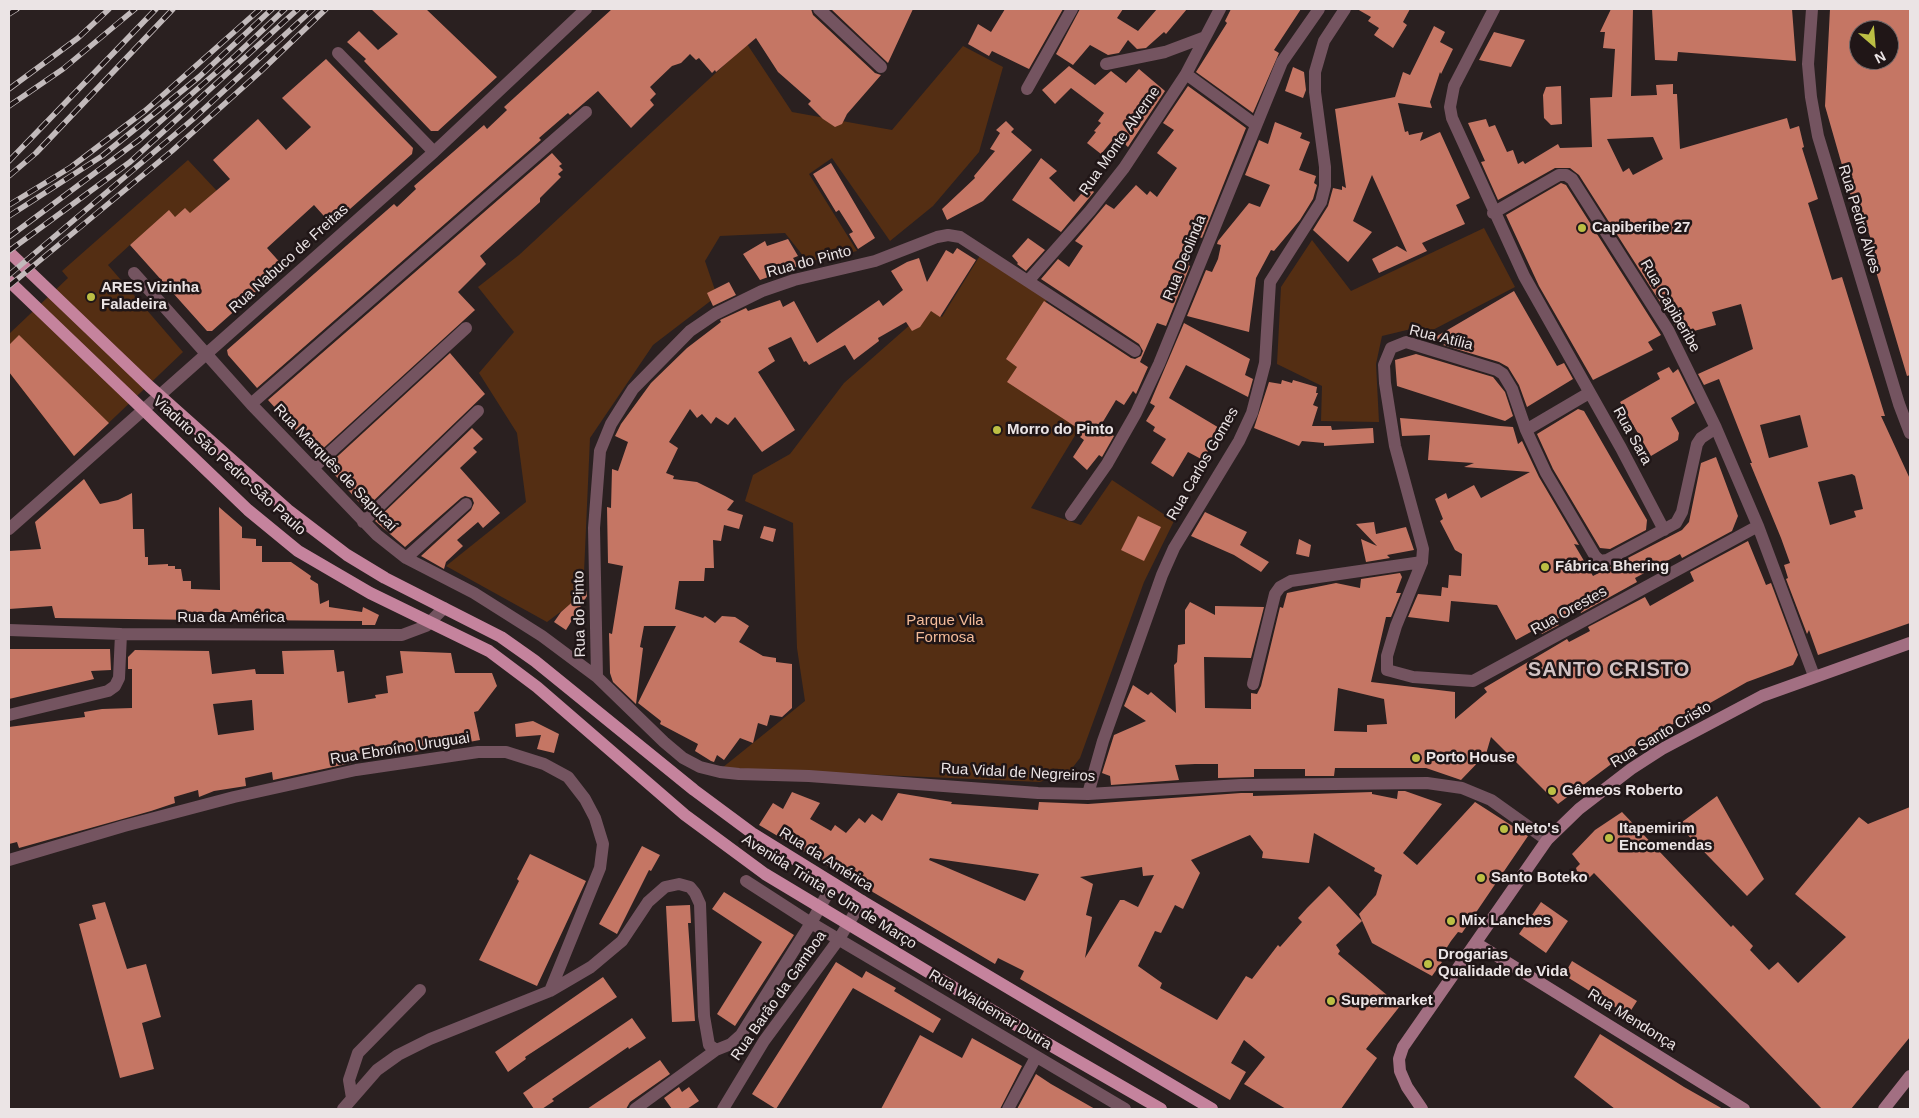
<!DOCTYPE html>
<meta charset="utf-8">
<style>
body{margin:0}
#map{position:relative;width:1919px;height:1118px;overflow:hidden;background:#2a2020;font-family:Helvetica,sans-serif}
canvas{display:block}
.frame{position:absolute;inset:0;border:10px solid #ebe4e5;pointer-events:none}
.north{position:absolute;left:1849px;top:20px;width:50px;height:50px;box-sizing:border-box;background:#201617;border:1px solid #716869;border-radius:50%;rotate:153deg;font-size:14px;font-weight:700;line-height:20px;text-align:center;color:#ebe4e5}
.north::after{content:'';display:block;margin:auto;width:18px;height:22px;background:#bcbf44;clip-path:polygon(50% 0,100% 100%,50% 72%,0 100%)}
</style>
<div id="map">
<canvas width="1919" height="1118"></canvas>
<div class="frame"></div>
<div class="north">N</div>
</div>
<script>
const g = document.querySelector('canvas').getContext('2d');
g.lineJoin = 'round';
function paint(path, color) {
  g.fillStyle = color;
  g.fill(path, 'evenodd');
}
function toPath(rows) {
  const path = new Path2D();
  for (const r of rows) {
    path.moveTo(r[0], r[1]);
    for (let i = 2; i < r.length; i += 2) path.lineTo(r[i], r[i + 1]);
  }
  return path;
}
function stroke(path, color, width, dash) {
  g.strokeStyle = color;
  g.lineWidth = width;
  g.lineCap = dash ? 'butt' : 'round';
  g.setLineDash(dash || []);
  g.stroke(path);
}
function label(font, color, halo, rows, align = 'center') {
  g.font = font + ' Helvetica,sans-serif';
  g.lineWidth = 5;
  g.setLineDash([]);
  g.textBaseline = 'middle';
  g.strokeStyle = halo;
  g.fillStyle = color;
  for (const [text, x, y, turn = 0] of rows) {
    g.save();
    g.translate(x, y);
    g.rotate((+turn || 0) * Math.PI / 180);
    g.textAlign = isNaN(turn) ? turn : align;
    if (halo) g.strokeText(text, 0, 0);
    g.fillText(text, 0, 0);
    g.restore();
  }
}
const green = toPath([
 [747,44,792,112,892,130,963,46,1003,67,979,152,933,206,890,241,832,158,809,174,857,251,808,262,785,233,720,236,705,261,717,296,653,345,590,438,583,595,547,622,446,566,526,502,517,433,479,373,514,332,478,287,519,255],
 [188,160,217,191,142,256,131,244,108,265,183,352,74,456,9,372,9,334,68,278,62,271],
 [1484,228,1515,287,1427,333,1411,329,1382,336,1376,364,1379,422,1321,421,1322,386,1277,364,1281,287,1312,240,1351,291],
 [981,254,1048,298,1013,359,1088,414,1031,508,1081,525,1112,480,1174,521,1144,582,1080,758,1070,771,1040,782,722,768,805,701,797,648,793,523,745,501,753,475,790,454,844,383,928,309,942,317]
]);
const building = toPath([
 [371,9,426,9,497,77,438,131,431,131,364,61,366,59,347,42,359,31,378,50,398,34],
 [612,9,811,9,813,15,875,73,881,75,847,114,842,124,835,127,823,119,808,104,811,101,778,72,756,38,716,72,715,70,712,73,699,58,696,60,690,54,681,63,672,66,650,87,656,94,650,100,654,105,631,128,598,91,570,115,568,113,539,138,541,140,257,388,228,355,227,350,394,204,397,207,416,189,414,186,484,125,487,129,507,110,504,107],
 [831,9,913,9,888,63],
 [1005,9,1063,9,1029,69,992,51,989,56,968,44,978,24,991,32],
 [1080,9,1123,9,1117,18,1138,31,1157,9,1187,9,1166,34,1164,32,1146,48,1137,49,1128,40,1119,53,1108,55,1090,45,1073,65,1056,54],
 [1231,9,1301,9,1274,50,1279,53,1253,113,1196,72,1227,23,1225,21],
 [1357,9,1410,9,1403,22,1407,25,1393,48,1374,35,1379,28,1368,21,1371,17],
 [1611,9,1633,9,1631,96,1657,95,1656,85,1673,84,1673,94,1677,94,1680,149,1787,118,1790,129,1799,126,1804,147,1802,148,1818,199,1808,203,1832,280,1842,277,1885,416,1881,416,1910,479,1910,623,1818,655,1809,630,1807,634,1786,579,1788,578,1784,565,1790,563,1781,538,1750,463,1752,463,1719,379,1704,385,1698,374,1753,349,1741,304,1712,312,1716,325,1683,334,1681,327,1676,327,1579,175,1570,168,1555,168,1498,200,1481,162,1485,161,1468,123,1486,119,1489,127,1495,125,1507,152,1513,150,1518,164,1523,161,1525,164,1558,144,1560,148,1592,147,1590,98,1612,97,1615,49,1603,48,1605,32,1600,32],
 [1653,137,1663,159,1633,175,1629,168,1623,172,1607,139],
 [1800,415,1808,447,1769,458,1760,425],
 [1852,474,1855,476,1863,509,1854,511,1856,517,1830,525,1818,482],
 [1652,9,1792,9,1796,61,1678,52,1677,61,1655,60],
 [1830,9,1910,9,1910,375,1907,376,1875,268,1879,267,1872,243,1860,205,1854,207,1825,106],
 [1859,30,1889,30,1889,60,1859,60],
 [1434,26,1445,32,1440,42,1453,49,1441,74,1440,72,1430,102,1432,108,1398,103,1405,132,1408,131,1409,135,1423,132,1420,141,1440,132,1470,198,1456,205,1465,224,1422,243,1427,251,1379,273,1372,259,1397,246,1407,252,1372,175,1353,221,1372,232,1348,262,1313,230,1328,206,1333,188,1342,190,1342,186,1346,188,1335,109,1395,97,1403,72,1410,75],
 [1494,32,1525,40,1511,67,1479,60],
 [326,59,413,148,412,154,332,225,314,205,267,248,284,267,212,331,207,331,130,245,169,210,175,217,185,208,190,213,230,179,213,160,258,119,286,150,311,127,282,98],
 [1069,66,1095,85,1111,71,1126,83,1139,69,1165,91,1128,147,1116,136,1101,154,1087,143,1096,132,1094,131,1101,123,1098,121,1104,113,1071,88,1055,104,1042,90],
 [1293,67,1304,72,1306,90,1303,98,1285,91],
 [1188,86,1246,128,1202,238,1197,236,1188,265,1190,266,1166,326,1157,323,1140,362,1148,367,1136,394,1133,391,1124,405,1116,400,1101,425,1110,430,1109,433,1114,436,1102,457,1099,455,1087,470,1073,457,1084,440,1080,437,1082,434,1078,431,1079,429,1007,382,1017,367,1006,359,1044,301,1131,358,1135,359,1141,356,1143,351,1139,344,1041,279,1058,259,1069,267,1083,246,1075,241,1106,204,1114,209,1136,185,1147,195,1150,191,1157,197,1177,168,1157,153,1174,130,1163,123],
 [1561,86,1562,124,1551,125,1544,118,1543,95,1546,87],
 [1006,121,1014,129,1011,132,1032,150,983,201,947,220,942,209,975,178,974,176,995,151,990,149,1000,133,996,130],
 [1275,122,1302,133,1300,138,1310,142,1299,170,1316,176,1314,183,1317,185,1313,199,1300,220,1274,251,1271,250,1256,278,1249,332,1187,316,1206,270,1212,272,1218,259,1221,245,1217,244,1218,241,1249,203,1260,207,1270,185,1245,175,1259,140,1268,144],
 [552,153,562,164,559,166,563,170,558,174,561,177,540,198,540,202,480,256,486,264,458,292,475,310,317,454,268,400],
 [1041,158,1057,171,1049,178,1074,202,1088,186,1094,192,1061,232,1012,200],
 [831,163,875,238,858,249,849,234,853,232,839,210,836,212,813,174],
 [1561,183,1566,185,1661,335,1648,342,1653,350,1593,380,1539,286,1506,215],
 [1028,238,1045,250,1026,271,1017,264,1018,263,1012,256],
 [788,239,798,256,793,258,798,266,760,280,743,254,765,241,767,246],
 [957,248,976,260,940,317,931,311,920,327,912,331,906,322,878,338,879,341,854,360,845,345,809,365,806,361,804,362,791,337,768,348,775,361,758,372,795,430,762,452,735,417,728,425,716,417,711,424,702,414,697,418,690,409,669,442,678,448,666,473,674,476,673,479,697,482,725,496,734,501,727,510,743,515,739,529,724,525,721,541,713,540,714,568,705,568,704,581,679,581,675,609,703,618,705,616,715,623,722,616,735,617,749,626,739,642,763,656,776,658,776,662,792,664,792,708,782,717,770,715,767,726,758,723,753,743,740,738,724,760,717,755,714,762,711,761,695,751,698,744,660,724,661,721,638,703,676,626,644,626,640,647,643,648,636,704,613,682,610,673,609,633,612,634,623,566,608,563,607,507,611,508,612,469,618,471,628,442,615,436,621,424,651,383,687,348,721,322,720,320,746,308,748,311,780,300,783,307,794,301,817,343,879,300,883,306,903,290,891,271,907,262,919,258,927,282,946,250,953,254],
 [729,282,736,295,713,306,707,293],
 [1514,291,1557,366,1564,363,1573,379,1527,407,1519,385,1508,367,1499,362,1443,345,1447,343,1432,339],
 [1184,323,1250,359,1245,375,1253,379,1248,397,1186,365,1169,398,1221,429,1203,460,1188,452,1173,477,1151,463,1166,439,1153,431,1155,427,1146,421,1155,406,1150,403],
 [19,335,109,423,74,456,9,372,9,345],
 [450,353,485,394,365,509,327,466],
 [1416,354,1493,377,1505,392,1513,416,1505,421,1397,386,1395,360],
 [1669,367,1673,373,1678,369,1695,403,1671,418,1679,433,1678,440,1651,456,1620,402,1660,379,1657,373],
 [1282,380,1292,383,1293,380,1317,387,1316,393,1318,393,1313,405,1318,407,1312,426,1331,426,1332,430,1373,428,1374,443,1324,446,1324,443,1302,441,1299,446,1254,428,1269,382,1281,384],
 [1578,409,1584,411,1647,520,1646,530,1610,549,1600,548,1553,469,1537,434],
 [1400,418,1513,427,1518,444,1522,441,1539,477,1579,545,1574,544,1593,576,1682,530,1689,522,1701,463,1716,457,1738,516,1732,531,1682,558,1680,554,1635,578,1637,582,1581,613,1579,608,1556,620,1559,625,1542,634,1538,628,1516,640,1497,605,1451,601,1449,622,1408,617,1418,594,1441,596,1442,587,1448,588,1449,575,1461,576,1462,554,1455,550,1440,521,1443,519,1435,499,1446,493,1448,499,1474,485,1481,498,1530,472,1464,467,1474,463,1428,460,1430,435,1402,436],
 [472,428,483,439,473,448,477,452,460,468,500,513,483,528,478,522,457,540,463,546,446,562,444,569,421,556,471,510,474,503,472,498,465,496,461,498,405,547,375,521],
 [84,479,100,504,118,500,132,493,133,529,144,529,145,557,148,557,148,565,168,564,168,566,175,566,175,569,181,569,183,581,191,581,191,589,220,590,219,507,242,527,242,538,256,539,256,546,262,546,262,562,291,562,311,576,310,579,318,584,320,604,329,600,329,607,362,612,363,607,379,615,375,625,362,625,362,621,238,620,238,612,201,612,201,620,55,618,52,606,9,609,9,551,41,549,35,522],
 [1205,512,1247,532,1240,545,1269,562,1261,572,1234,555,1191,536],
 [1138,516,1161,527,1144,561,1121,550],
 [1374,522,1376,534,1406,527,1414,550,1387,555,1390,558,1366,562,1361,539,1377,546,1356,524],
 [764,526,776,529,773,542,760,538],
 [1299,539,1311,545,1309,557,1296,554],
 [1748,541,1766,585,1771,583,1798,655,1793,665,1747,682,1638,744,1558,804,1491,737,1486,754,1461,780,1426,768,1335,768,1334,776,1305,776,1305,769,1254,769,1254,777,1218,778,1218,764,1195,764,1175,765,1179,780,1111,785,1110,776,1102,773,1114,735,1146,721,1124,706,1133,685,1148,695,1151,692,1176,713,1174,665,1177,662,1178,645,1185,644,1185,610,1190,602,1215,615,1215,606,1264,607,1251,658,1204,657,1205,708,1251,709,1251,693,1257,694,1261,686,1280,607,1283,608,1287,593,1336,583,1360,588,1361,579,1400,573,1402,577,1396,593,1401,593,1391,617,1386,617,1371,682,1455,692,1455,719,1487,692,1484,688,1567,639,1569,642,1590,631,1588,627,1645,597,1650,606,1694,581,1690,572],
 [1338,688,1384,699,1387,724,1367,725,1367,732,1334,731],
 [586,590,587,596,566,630,554,622,561,612],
 [9,649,110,649,111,670,91,671,94,679,9,699],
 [135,650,209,651,212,674,255,669,256,674,284,674,282,651,334,650,337,672,344,671,348,703,376,698,375,695,388,693,386,676,403,673,400,651,451,653,455,673,492,673,497,686,478,711,474,712,480,740,397,755,396,748,355,754,356,762,273,780,272,772,245,778,246,786,214,791,199,797,198,790,174,797,175,803,151,811,19,848,17,842,9,844,9,727,85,717,84,712,102,709,132,708,132,669,128,669,128,657],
 [252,700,254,730,218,735,213,704],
 [533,721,559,734,554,753,537,749,541,735,516,737,515,724],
 [1398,791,1405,791,1442,804,1403,853,1417,865,1475,802,1528,836,1462,933,1458,932,1451,941,1439,960,1442,962,1432,976,1372,943,1359,914,1376,895,1382,875,1374,871,1375,868,1314,833,1309,863,1262,858,1263,852,1250,835,1191,860,1200,873,1183,909,1175,905,1161,933,1155,931,1138,966,1162,983,1160,988,1217,1020,1246,976,1252,979,1278,945,1280,947,1302,922,1298,918,1307,908,1329,886,1362,921,1336,945,1340,951,1338,954,1400,1006,1366,1049,1377,1058,1341,1109,1286,1109,1244,1084,1265,1057,1244,1040,1231,1063,1246,1072,1230,1100,1020,979,1024,971,998,958,995,964,759,825,773,803,783,809,792,792,820,803,810,819,831,831,835,825,846,833,859,818,865,823,872,814,882,821,898,793,952,802,951,804,1038,810,1039,802,1088,804,1241,793,1253,793,1253,796,1372,792,1372,794,1397,799],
 [930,858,1015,870,1039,874,1025,901,929,860],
 [1142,867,1143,876,1154,875,1138,907,1124,900,1120,900,1085,958,1092,917,1086,915,1093,884,1080,877],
 [1717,796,1764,879,1747,896,1678,825],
 [1910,807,1910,1037,1851,1109,1822,1109,1594,873,1586,881,1577,871,1576,868,1580,864,1572,854,1595,830,1622,812,1731,927,1733,925,1753,946,1750,950,1769,970,1778,962,1798,983,1846,937,1795,894,1859,817,1868,824],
 [642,846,660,855,651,871,649,870,617,934,599,924],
 [530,854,586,881,537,986,479,960,519,881,517,879],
 [724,892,794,935,735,1026,717,1014,762,942,712,909],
 [105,902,127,969,146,964,161,1017,142,1023,154,1069,120,1078,79,924,96,919,92,905],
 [1541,902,1568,921,1546,953,1519,934],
 [690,905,691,923,688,923,695,1021,672,1022,666,906],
 [1572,961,1637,1001,1628,1015,1564,975],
 [836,962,862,978,866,971,896,988,894,991,941,1019,933,1033,853,988,776,1109,752,1094],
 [603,977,617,997,525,1057,526,1059,508,1072,495,1052],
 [632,1018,646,1038,629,1049,628,1047,552,1099,554,1101,542,1109,534,1109,523,1093],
 [1600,1034,1684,1087,1723,1109,1615,1109,1574,1077],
 [920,1035,962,1058,972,1038,1022,1066,1000,1109,881,1109],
 [660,1060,670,1074,630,1102,626,1109,587,1109],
 [1036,1074,1051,1084,1095,1109,1017,1109],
 [679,1087,682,1092,689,1087,699,1101,687,1109,672,1109,664,1098]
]);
const minor = toPath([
 [819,9,881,67],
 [1494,9,1454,86,1450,107,1452,118,1524,276,1621,448,1664,530],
 [338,53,434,152],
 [1106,64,1165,52,1205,37],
 [1186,74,1256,125],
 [1027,89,1072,9],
 [1493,213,1559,175,1566,175,1572,179,1668,330,1716,428,1758,526,1814,676],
 [134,273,251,404,377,535,406,558,474,593,542,636,597,677,664,742,683,758,700,767,720,772,739,774,809,776,1038,793,1088,794,1241,785,1427,783,1462,788,1491,800,1547,840],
 [1028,281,1090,211,1124,168,1186,74,1220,9],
 [251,404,586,112],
 [1716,428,1701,438,1697,444,1682,512,1676,523,1607,560,1600,561,1595,556,1546,473,1526,430,1512,389,1503,374,1497,370,1406,342,1391,348,1384,365,1385,383,1395,446,1423,549,1422,562,1396,626,1387,656,1387,670,1413,677,1473,681,1758,526],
 [1526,430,1589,393],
 [313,468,466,328],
 [1071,515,1107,464,1136,413,1159,364,1282,62,1319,9],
 [363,522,478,411],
 [9,529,434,152,586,9],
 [406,558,466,504],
 [9,630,121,634,402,635,426,626,444,608],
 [597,677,594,528,600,451,611,424,633,389,690,331,715,314,762,291,794,280,875,261,937,237,948,235,960,237,1135,351],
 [1253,684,1275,594,1280,587,1291,581,1422,562],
 [9,715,108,691,115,686,119,678,121,634],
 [1088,794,1103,741,1162,575,1174,548,1239,441,1252,413,1265,363,1270,282,1321,202,1325,186,1325,167,1315,92,1315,72,1324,41,1345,9],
 [9,860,124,826,234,797,356,770,478,752,506,752,544,764,568,777,585,799,595,818,603,844,600,868,550,991],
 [746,881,811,923,1125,1109],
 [352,1098,349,1080,358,1053,420,990],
 [343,1109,377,1070,398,1055,430,1039,550,991,591,967,622,941,648,902,665,887,679,884,690,887,695,893,700,904,704,1016,709,1045,716,1050],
 [635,1109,716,1050,731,1044,741,1035,811,923,833,884],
 [1008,1109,1036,1057]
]);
const tertiary = toPath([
 [1812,9,1808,64,1811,97,1818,136,1899,404,1910,433],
 [723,1109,764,1041,839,939,862,901]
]);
const secondary = toPath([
 [1476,943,1744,1109],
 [1422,1109,1407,1087,1400,1071,1399,1059,1403,1047,1547,840,1579,809,1631,769,1662,749,1762,696,1910,643],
 [1884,1109,1910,1076]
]);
const primary = toPath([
 [9,252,149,386,288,510,347,555,385,578,501,637,535,661,694,790,752,833,862,901,1212,1109],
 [9,281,248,510,298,551,370,593,489,651,537,687,685,815,765,874,1038,1038,1161,1109]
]);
const rail = toPath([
 [9,14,17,9],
 [9,89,78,38,109,9],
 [9,106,63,69,135,9],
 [9,161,156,9],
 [9,176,36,153,173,9],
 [9,205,71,167,146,110,260,9],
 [9,216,102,156,199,77,272,9],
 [9,237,139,140,235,56,285,9],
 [9,251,130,162,298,9],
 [9,275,192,120,313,9],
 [9,286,172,151,260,72,326,9]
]);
const markers = [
 [1582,228,5,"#bcbf44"],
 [91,297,5,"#bcbf44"],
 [997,430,5,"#bcbf44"],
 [1545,567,5,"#bcbf44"],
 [1416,758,5,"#bcbf44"],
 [1552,791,5,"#bcbf44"],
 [1504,829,5,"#bcbf44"],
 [1609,838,5,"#bcbf44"],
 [1481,878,5,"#bcbf44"],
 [1451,921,5,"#bcbf44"],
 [1428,964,5,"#bcbf44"],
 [1331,1001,5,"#bcbf44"]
];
const streetNames = [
 ["Rua Monte Alverne",1120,141,-55],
 ["Rua Pedro Alves",1859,219,73],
 ["Rua Deolinda",1185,258,-68],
 ["Rua Nabuco de Freitas",289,259,-42],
 ["Rua do Pinto",809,262,-15],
 ["Rua Capiberibe",1670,306,60],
 ["Rua Atília",1441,338,14],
 ["Rua Sara",1632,436,61],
 ["Rua Carlos Gomes",1203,464,-60],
 ["Viaduto São Pedro-São Paulo",229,466,42],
 ["Rua Marquês de Sapucaí",335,468,46],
 ["Rua Orestes",1569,611,-29],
 ["Rua do Pinto",580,614,-91],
 ["Rua da América",231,618],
 ["Rua Santo Cristo",1661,735,-31],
 ["Rua Ebroíno Uruguai",400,749,-9],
 ["Rua Vidal de Negreiros",1018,773,3],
 ["Rua da América",826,860,32],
 ["Avenida Trinta e Um de Março",829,892,32],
 ["Rua Barão da Gamboa",779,996,-55],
 ["Rua Waldemar Dutra",990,1010,31],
 ["Rua Mendonça",1632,1020,32]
];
const poiNames = [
 ["Capiberibe 27",1592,228],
 ["ARES Vizinha",101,288],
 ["Faladeira",101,305],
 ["Morro do Pinto",1007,430],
 ["Fábrica Bhering",1555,567],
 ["Porto House",1426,758],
 ["Gêmeos Roberto",1562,791],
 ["Neto's",1514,829],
 ["Itapemirim",1619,829],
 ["Encomendas",1619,846],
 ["Santo Boteko",1491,878],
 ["Mix Lanches",1461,921],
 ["Drogarias",1438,955],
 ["Qualidade de Vida",1438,972],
 ["Supermarket",1341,1001]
];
const parkNames = [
 ["Parque Vila",945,621],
 ["Formosa",945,638]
];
const districtNames = [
 ["SANTO CRISTO",1609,670]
];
paint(green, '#542e13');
paint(building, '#c57664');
stroke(minor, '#745460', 12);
stroke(tertiary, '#745460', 12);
stroke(secondary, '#a26f82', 12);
stroke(primary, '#c5839d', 12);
stroke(rail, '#c2babb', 5.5);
stroke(rail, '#201617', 4, [11]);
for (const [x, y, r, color] of markers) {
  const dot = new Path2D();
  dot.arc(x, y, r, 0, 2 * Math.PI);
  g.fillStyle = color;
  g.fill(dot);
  stroke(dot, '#201617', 2);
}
label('15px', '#ebe4e5', '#201617', streetNames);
label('bold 15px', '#ebe4e5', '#201617', poiNames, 'left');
label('15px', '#f3bb99', '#201617', parkNames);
g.letterSpacing = '1px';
label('bold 20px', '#d1c3c4', '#201617', districtNames);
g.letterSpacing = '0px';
</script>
